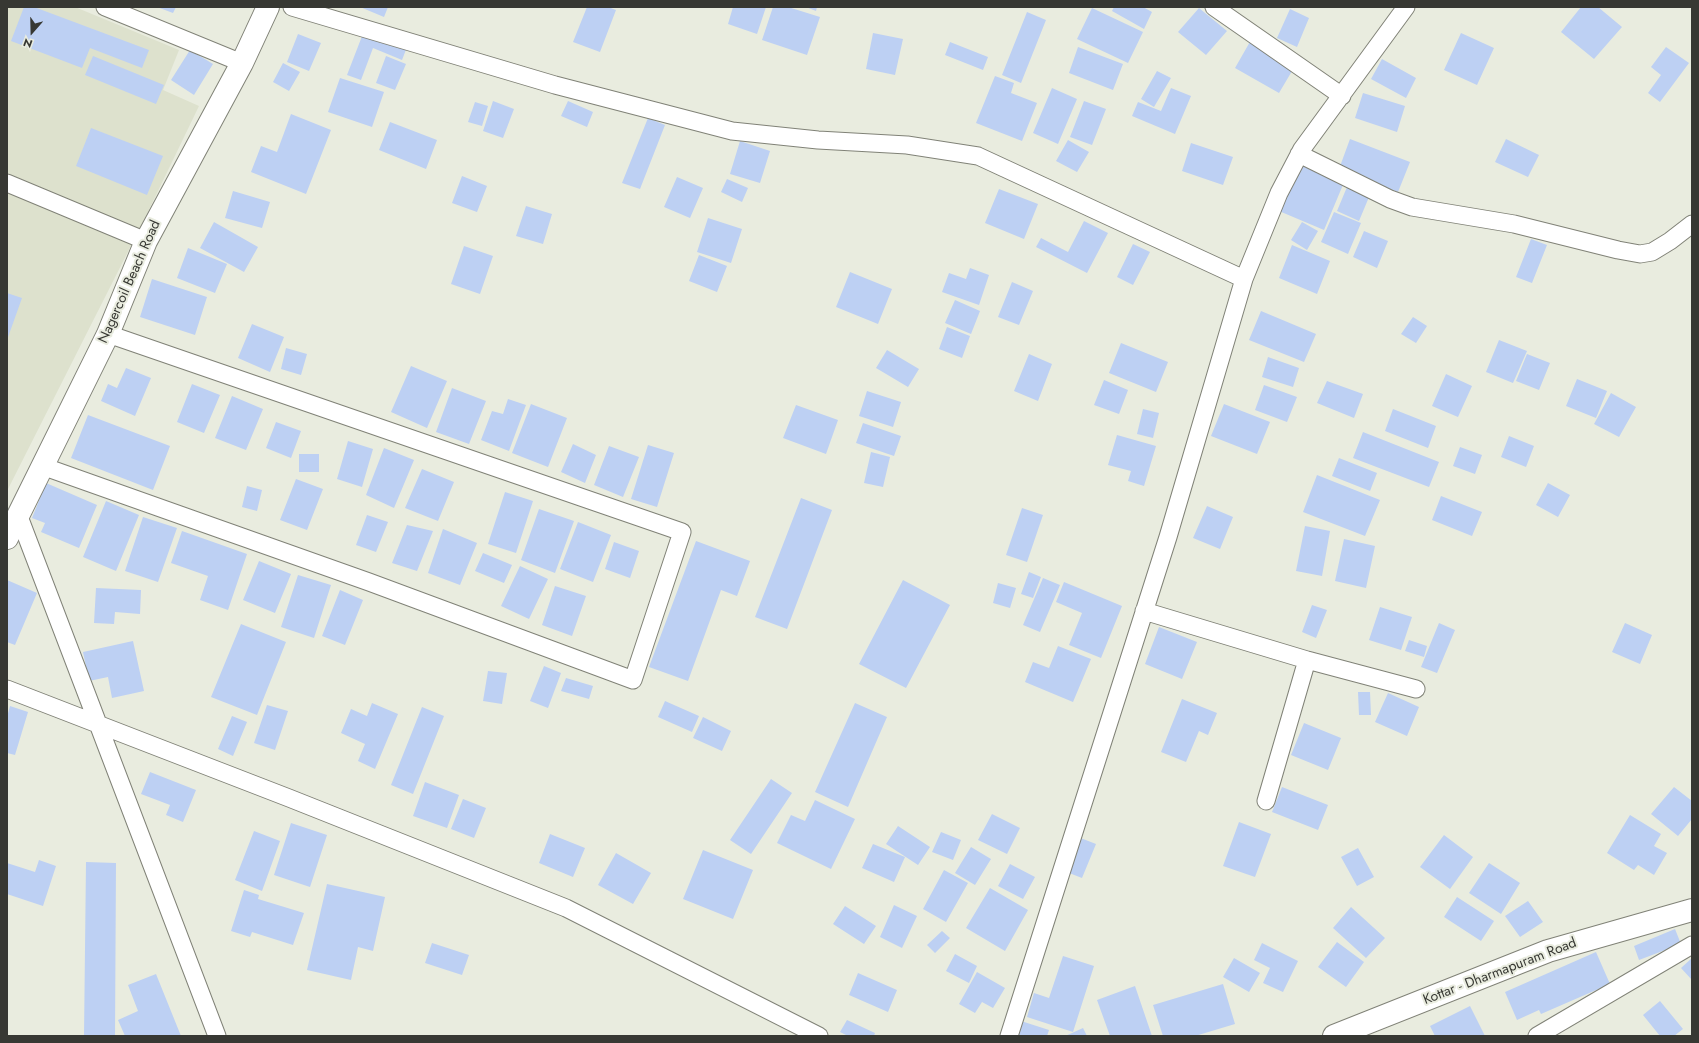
<!DOCTYPE html>
<style>
body{margin:0}
#map{position:relative;width:1699px;height:1043px;overflow:hidden;background:#e9ecdf;font-family:Jost,sans-serif}
canvas{display:block}
.frame{position:absolute;inset:0;border:8px solid #373833;pointer-events:none}
.north{position:absolute;left:12px;top:12px;width:40px;height:40px;-webkit-text-stroke:3px #e9ecdf;paint-order:stroke;rotate:200deg;font-size:11px;font-weight:700;line-height:16px;text-align:center;color:#373833}
.north::after{content:'';display:block;margin:auto;width:14px;height:18px;background:#373833;clip-path:polygon(50% 0,100% 100%,50% 72%,0 100%)}
</style>
<div id="map">
<canvas width="1699" height="1043"></canvas>
<div class="frame"></div>
<div class="north">N</div>
</div>
<script>
const g = document.querySelector('canvas').getContext('2d');
g.lineJoin = 'round';
function paint(path, color) {
  g.fillStyle = color;
  g.fill(path, 'evenodd');
}
function toPath(rows) {
  const path = new Path2D();
  for (const r of rows) {
    path.moveTo(r[0], r[1]);
    for (let i = 2; i < r.length; i += 2) path.lineTo(r[i], r[i + 1]);
  }
  return path;
}
function stroke(path, color, width, dash) {
  g.strokeStyle = color;
  g.lineWidth = width;
  g.lineCap = dash ? 'butt' : 'round';
  g.setLineDash(dash || []);
  g.stroke(path);
}
function label(font, color, halo, rows, align = 'center') {
  g.font = font + ' Jost,sans-serif';
  g.lineWidth = 4;
  g.setLineDash([]);
  g.textBaseline = 'middle';
  g.strokeStyle = halo;
  g.fillStyle = color;
  for (const [text, x, y, turn = 0] of rows) {
    g.save();
    g.translate(x, y);
    g.rotate((+turn || 0) * Math.PI / 180);
    g.textAlign = isNaN(turn) ? turn : align;
    if (halo) g.strokeText(text, 0, 0);
    g.fillText(text, 0, 0);
    g.restore();
  }
}
const built = toPath([
 [7,7,75,7,179,50,163,90,199,106,144,220,7,491]
]);
const building = toPath([
 [24,7,34,7,149,50,142,68,90,48,82,68,11,41],
 [157,7,176,7,173,13],
 [360,7,388,7,384,17],
 [587,7,608,7,616,10,600,52,573,42],
 [733,7,766,7,757,34,728,24],
 [773,7,788,7,820,17,807,55,762,40],
 [806,7,817,7,816,11],
 [1114,7,1143,7,1152,12,1144,29,1112,11],
 [1581,7,1598,7,1622,27,1594,59,1561,32],
 [1092,8,1143,32,1128,63,1077,39],
 [1199,8,1227,31,1206,55,1178,32],
 [1290,9,1309,18,1297,47,1277,38],
 [1027,12,1046,20,1021,83,1002,75],
 [364,31,407,47,402,60,373,48,361,80,347,75],
 [873,33,903,39,895,75,866,69],
 [1461,33,1494,48,1477,85,1444,70],
 [298,34,321,43,309,71,287,62],
 [1251,40,1295,66,1279,93,1235,68],
 [950,42,988,57,983,70,945,55],
 [1078,47,1123,64,1113,90,1069,73],
 [1666,47,1689,63,1660,102,1648,93,1661,75,1651,67],
 [190,50,213,64,194,95,171,80],
 [93,56,164,85,156,104,85,75],
 [386,56,406,64,395,90,376,83],
 [1382,59,1416,78,1406,98,1371,79],
 [283,63,300,72,289,91,273,82],
 [1157,71,1171,78,1154,107,1141,99],
 [995,76,1014,83,1011,93,1037,103,1022,141,976,123],
 [340,78,384,92,372,127,328,112],
 [1052,88,1077,99,1058,144,1033,133],
 [1171,88,1191,96,1175,134,1132,116,1138,102,1161,111],
 [1363,93,1405,106,1397,132,1355,118],
 [493,101,514,109,503,138,483,131],
 [568,101,593,112,587,127,561,116],
 [1084,101,1106,109,1092,145,1070,137],
 [475,102,488,106,482,126,468,122],
 [291,114,331,130,306,194,251,172,261,146,277,152],
 [648,118,665,125,640,189,622,183],
 [390,122,437,140,426,169,379,150],
 [91,128,163,156,147,195,76,166],
 [1350,139,1410,162,1398,192,1339,169],
 [1506,139,1539,155,1528,177,1495,162],
 [1068,140,1089,152,1077,172,1056,161],
 [740,141,770,151,760,183,730,174],
 [1191,143,1233,157,1223,185,1182,171],
 [1300,162,1345,180,1324,230,1279,211],
 [462,176,487,186,477,212,452,203],
 [677,177,703,188,690,218,664,207],
 [727,179,748,188,742,202,721,192],
 [1347,187,1369,197,1359,221,1337,211],
 [999,189,1038,204,1024,239,985,223],
 [233,191,270,202,262,228,225,218],
 [526,206,552,214,543,244,516,236],
 [1334,212,1361,223,1348,254,1321,242],
 [708,218,742,229,731,263,697,252],
 [1084,221,1108,233,1087,273,1036,247,1041,238,1068,252],
 [214,222,258,247,244,272,200,248],
 [1302,222,1318,231,1307,250,1291,240],
 [1364,231,1388,241,1377,268,1353,257],
 [1531,239,1547,245,1532,283,1516,277],
 [1133,244,1150,252,1133,285,1117,277],
 [1292,245,1330,261,1317,294,1279,278],
 [464,246,493,256,480,294,451,284],
 [188,248,227,264,215,293,177,278],
 [699,255,727,266,717,292,689,281],
 [970,268,989,275,979,305,942,292,949,273,966,279],
 [850,272,892,289,878,324,836,307],
 [152,279,207,297,195,335,140,317],
 [1012,282,1033,291,1019,325,998,317],
 [7,293,22,298,7,340],
 [955,300,980,311,971,334,945,323],
 [1261,311,1316,334,1304,362,1249,340],
 [1413,317,1427,326,1416,343,1401,334],
 [252,324,284,337,270,372,238,358],
 [947,327,970,336,962,358,939,349],
 [1499,340,1527,351,1513,383,1486,372],
 [1121,343,1168,362,1156,392,1109,373],
 [286,348,307,354,301,375,281,369],
 [887,350,919,369,908,387,876,368],
 [1029,354,1052,364,1038,401,1014,391],
 [1527,354,1550,363,1539,390,1516,381],
 [1268,357,1299,368,1293,387,1262,377],
 [411,366,447,381,427,428,391,412],
 [126,368,151,378,135,416,101,401,108,384,117,388],
 [1446,374,1472,386,1458,417,1432,406],
 [1577,379,1607,391,1596,418,1566,406],
 [1104,380,1128,390,1119,414,1094,405],
 [1327,381,1363,394,1354,418,1317,403],
 [192,384,220,395,204,433,177,422],
 [1264,385,1297,397,1287,422,1255,410],
 [452,388,486,401,469,444,436,432],
 [867,391,901,402,893,427,859,416],
 [1611,393,1636,407,1619,437,1594,424],
 [232,396,263,409,246,450,215,438],
 [508,399,526,405,509,451,481,440,492,411,503,414],
 [531,404,567,418,548,467,512,453],
 [1224,404,1270,422,1257,454,1211,436],
 [796,405,838,420,826,454,783,438],
 [1143,409,1159,413,1153,438,1137,434],
 [1393,409,1436,426,1428,448,1385,431],
 [88,415,170,446,153,490,71,458],
 [276,422,301,431,291,458,266,448],
 [863,423,901,436,894,456,856,443],
 [1363,432,1439,462,1429,487,1353,458],
 [1117,435,1156,446,1144,486,1128,481,1131,471,1108,465],
 [1509,436,1534,446,1526,467,1501,457],
 [348,441,373,449,362,487,337,479],
 [573,444,596,455,585,483,561,472],
 [648,445,674,453,657,507,631,499],
 [609,446,639,457,623,497,594,485],
 [1460,447,1482,455,1475,474,1453,466],
 [384,448,414,460,394,508,366,495],
 [871,452,890,457,883,487,864,483],
 [299,454,319,454,319,472,299,472],
 [1339,458,1377,473,1370,491,1332,476],
 [422,469,454,482,438,521,405,508],
 [1317,475,1380,500,1365,536,1303,512],
 [296,479,323,489,307,530,280,520],
 [46,483,97,505,79,548,41,532,45,523,32,518],
 [1548,483,1570,495,1558,517,1536,505],
 [247,486,262,490,257,511,242,507],
 [505,492,533,501,516,553,488,544],
 [1441,496,1482,512,1472,536,1432,520],
 [801,498,832,510,787,629,755,617],
 [106,501,139,515,116,571,83,557],
 [1207,506,1233,517,1220,549,1193,538],
 [1022,508,1043,515,1027,562,1006,555],
 [539,509,574,521,555,573,521,560],
 [367,515,388,522,376,552,356,545],
 [143,517,177,528,158,582,125,571],
 [578,522,611,535,593,582,560,569],
 [407,525,433,531,417,571,392,563],
 [1305,526,1330,531,1322,576,1296,571],
 [443,529,477,543,460,585,428,573],
 [182,531,247,554,228,610,200,600,208,576,171,563],
 [1344,539,1375,546,1366,588,1335,581],
 [696,541,750,561,737,596,721,590,688,681,649,667],
 [614,542,639,551,630,578,605,569],
 [483,553,512,565,504,583,475,571],
 [259,561,291,574,275,613,243,600],
 [520,566,548,579,529,619,501,606],
 [1029,572,1041,577,1033,598,1021,594],
 [298,575,331,585,314,638,281,627],
 [1043,578,1060,585,1040,632,1023,625],
 [7,580,37,593,15,645,7,642],
 [903,580,950,605,906,688,859,664],
 [1064,582,1122,606,1101,658,1069,645,1082,613,1056,602],
 [998,583,1016,588,1010,608,993,603],
 [555,586,586,596,572,636,542,625],
 [96,588,141,590,140,614,115,612,114,624,94,623],
 [340,590,363,600,345,645,322,636],
 [1312,605,1327,610,1316,638,1302,632],
 [1380,607,1412,617,1401,650,1369,640],
 [1439,623,1455,630,1437,673,1421,667],
 [1625,623,1652,635,1640,664,1612,652],
 [241,624,286,642,257,715,211,697],
 [1159,627,1197,642,1182,679,1145,664],
 [1409,640,1427,646,1424,657,1405,651],
 [133,641,144,691,112,698,108,677,89,681,83,652],
 [1058,646,1091,659,1073,702,1025,682,1033,662,1049,668],
 [544,666,561,673,548,708,530,701],
 [488,671,507,673,502,704,483,701],
 [566,678,593,686,589,699,561,691],
 [1358,692,1370,692,1371,715,1359,715],
 [1388,693,1419,707,1407,736,1375,722],
 [1182,699,1217,713,1208,735,1199,731,1186,762,1161,752],
 [665,701,699,716,692,732,658,717],
 [372,703,398,714,375,769,358,761,365,744,341,733,351,709,367,716],
 [855,703,887,717,848,807,815,792],
 [267,705,288,711,275,750,254,743],
 [10,706,28,712,15,755,7,753,7,717],
 [422,707,444,716,413,794,391,785],
 [232,716,247,722,233,756,218,749],
 [703,717,731,731,722,751,693,738],
 [1304,723,1341,738,1328,770,1291,755],
 [150,772,196,790,183,822,166,815,170,805,141,794],
 [771,779,792,793,751,854,730,840],
 [425,782,459,795,447,828,413,816],
 [1282,787,1328,805,1318,830,1272,812],
 [1674,787,1692,801,1692,819,1678,836,1651,814],
 [463,799,486,808,474,838,451,829],
 [815,800,855,819,831,869,777,843,791,815,805,821],
 [992,814,1020,828,1007,854,978,840],
 [1630,815,1661,834,1654,846,1667,853,1654,875,1638,865,1634,870,1607,853],
 [1239,822,1271,834,1255,877,1223,866],
 [291,823,327,835,310,887,274,875],
 [898,826,930,847,918,865,886,844],
 [254,831,280,841,262,891,235,880],
 [941,832,961,840,953,860,932,852],
 [550,834,585,848,573,877,539,863],
 [1444,835,1473,857,1450,889,1420,867],
 [1078,837,1096,844,1082,878,1064,871],
 [873,844,905,857,894,882,862,868],
 [971,847,991,859,975,885,955,873],
 [1358,848,1374,877,1357,886,1341,857],
 [703,850,753,870,733,919,683,899],
 [616,853,651,873,633,904,598,885],
 [39,860,56,866,43,906,7,894,7,863,35,872],
 [86,862,116,863,115,1036,84,1036],
 [1489,863,1520,883,1501,914,1469,893],
 [1010,864,1035,877,1023,899,998,886],
 [944,870,968,883,946,922,923,909],
 [327,884,385,897,373,951,358,947,351,980,307,970],
 [990,888,1028,910,1005,951,966,928],
 [244,890,259,895,258,899,304,913,293,945,252,932,250,937,231,931],
 [1457,897,1494,921,1481,941,1444,917],
 [1528,901,1543,922,1520,937,1505,916],
 [894,905,917,916,902,948,880,937],
 [845,906,876,926,864,944,833,924],
 [1351,907,1385,938,1366,958,1333,928],
 [1675,929,1681,944,1639,960,1634,946],
 [942,931,950,938,935,953,927,945],
 [1337,942,1364,962,1346,987,1318,967],
 [432,943,469,955,462,975,425,963],
 [1262,943,1298,961,1283,992,1263,983,1270,968,1254,960],
 [1596,952,1610,984,1541,1014,1539,1010,1517,1020,1505,992],
 [955,954,977,966,969,983,946,971],
 [1063,956,1094,966,1073,1032,1027,1017,1034,993,1049,998],
 [1234,958,1260,973,1249,992,1223,977],
 [1692,958,1692,980,1681,968],
 [977,972,1005,988,993,1008,982,1002,975,1013,959,1004],
 [858,973,897,990,888,1012,849,995],
 [156,974,181,1036,125,1036,118,1020,138,1011,128,985],
 [1223,984,1235,1024,1195,1036,1163,1036,1153,1005],
 [1135,986,1152,1036,1110,1036,1097,1000],
 [1660,1001,1683,1029,1674,1036,1660,1036,1643,1015],
 [1470,1006,1485,1036,1435,1036,1430,1026],
 [847,1020,875,1033,874,1036,848,1036,840,1032],
 [1021,1021,1049,1030,1047,1036,1017,1036],
 [1083,1028,1087,1036,1065,1036,1072,1033]
]);
const street = toPath([
 [105,7,242,63],
 [292,7,555,85,732,131,818,140,907,145,978,156,1244,279],
 [1214,7,1342,96],
 [1299,154,1390,199,1412,207,1514,224,1618,250,1640,254,1652,252,1670,241,1692,224],
 [7,183,146,241],
 [42,466,369,582,633,680,682,532,108,334],
 [18,514,217,1036],
 [1144,611,1307,660,1416,689],
 [7,689,289,798,566,908,819,1036],
 [1266,801,1307,660],
 [1009,1036,1168,537,1244,279,1279,193,1302,149,1406,7],
 [1537,1036,1692,945]
]);
const secondary = toPath([
 [7,538,108,334,146,241,242,63,268,7],
 [1334,1036,1548,951,1692,910]
]);
const streetNames = [
 ["Nagercoil Beach Road",130,282,-66],
 ["Kottar - Dharmapuram Road",1500,972,-21]
];
paint(built, '#dde1cd');
paint(building, '#bdd0f3');
stroke(street, '#808277', 19);
stroke(secondary, '#808277', 24);
stroke(street, '#fff', 17);
stroke(secondary, '#fff', 22);
label('14px', '#373833', '#e9ecdf', streetNames);
</script>
